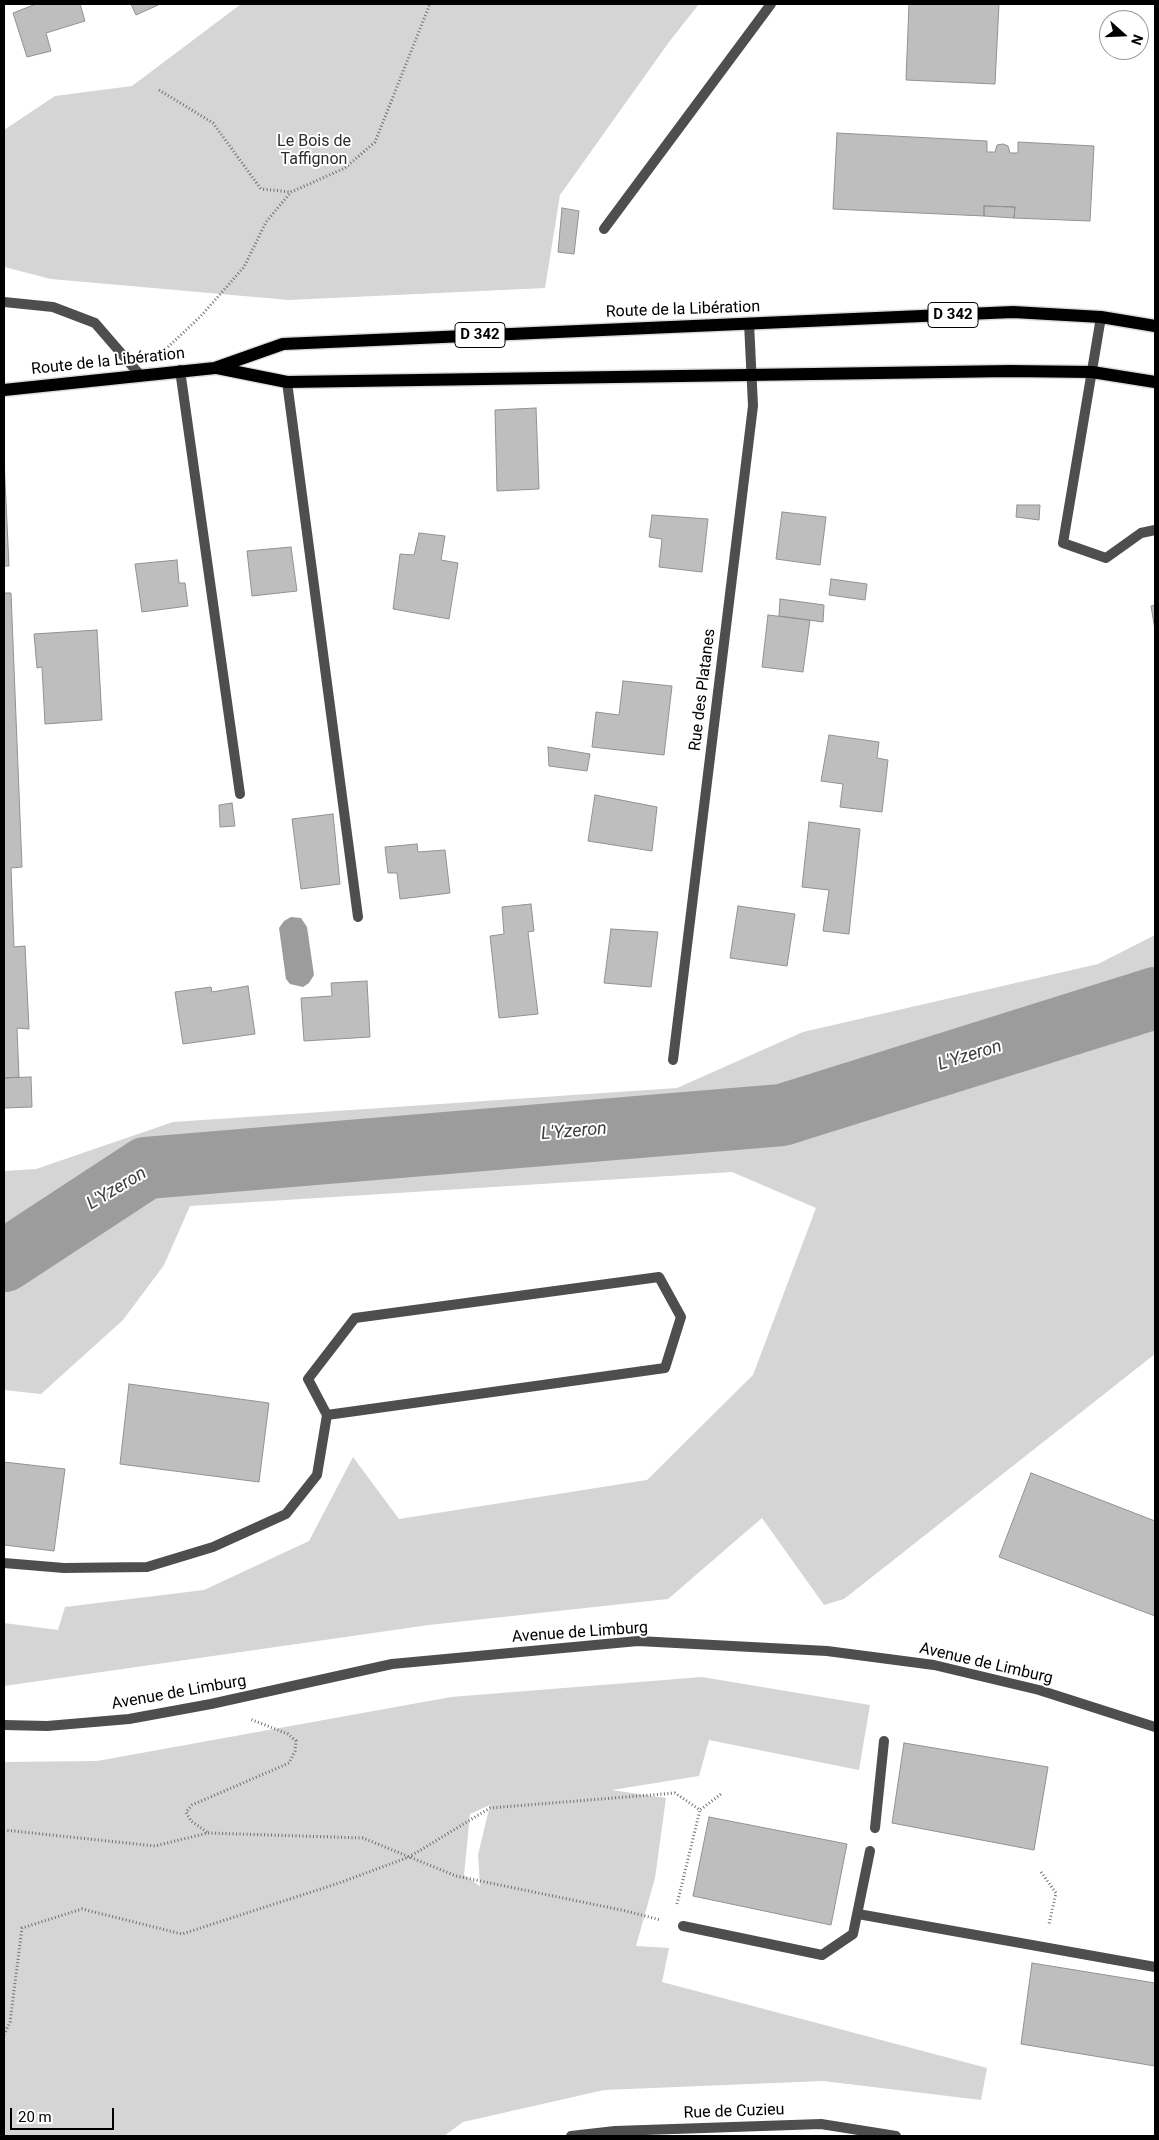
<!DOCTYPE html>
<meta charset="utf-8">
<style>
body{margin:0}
#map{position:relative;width:1159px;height:2140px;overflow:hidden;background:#fff;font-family:Roboto,sans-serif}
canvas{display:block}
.frame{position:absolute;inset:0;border:5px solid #000;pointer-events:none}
.north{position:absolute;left:1099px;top:10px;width:50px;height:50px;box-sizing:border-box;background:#fff;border:1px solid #999;border-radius:50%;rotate:110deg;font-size:14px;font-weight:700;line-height:20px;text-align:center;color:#000}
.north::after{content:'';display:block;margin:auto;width:18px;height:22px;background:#000;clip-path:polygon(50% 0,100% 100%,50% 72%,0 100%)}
.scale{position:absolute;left:10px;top:2108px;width:104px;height:22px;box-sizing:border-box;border:2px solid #000;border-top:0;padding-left:6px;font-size:15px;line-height:18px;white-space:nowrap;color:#000;-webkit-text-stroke:4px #fff;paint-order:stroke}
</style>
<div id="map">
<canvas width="1159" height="2140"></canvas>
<div class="frame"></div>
<div class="north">N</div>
<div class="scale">20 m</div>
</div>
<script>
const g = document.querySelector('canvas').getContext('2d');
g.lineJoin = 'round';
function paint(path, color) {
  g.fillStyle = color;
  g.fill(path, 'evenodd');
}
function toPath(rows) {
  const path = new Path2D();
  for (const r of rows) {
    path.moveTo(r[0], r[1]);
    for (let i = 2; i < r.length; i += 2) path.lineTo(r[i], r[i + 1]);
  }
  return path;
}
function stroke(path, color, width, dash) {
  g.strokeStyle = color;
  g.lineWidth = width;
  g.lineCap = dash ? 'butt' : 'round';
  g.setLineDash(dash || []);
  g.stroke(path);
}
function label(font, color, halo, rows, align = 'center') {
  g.font = font + ' Roboto,sans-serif';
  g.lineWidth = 4;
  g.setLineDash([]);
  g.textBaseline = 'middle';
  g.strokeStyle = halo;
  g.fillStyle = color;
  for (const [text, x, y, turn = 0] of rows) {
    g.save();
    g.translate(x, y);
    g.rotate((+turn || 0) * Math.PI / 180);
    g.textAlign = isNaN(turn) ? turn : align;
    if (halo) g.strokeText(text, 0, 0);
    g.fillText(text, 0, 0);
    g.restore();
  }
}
const green = toPath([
 [241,4,699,4,669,42,560,195,545,288,289,300,51,279,4,267,4,130,55,96,132,86],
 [1155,935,1155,1354,844,1599,824,1605,762,1518,668,1599,429,1625,4,1686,4,1623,58,1630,65,1607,204,1590,309,1541,353,1457,399,1519,647,1480,753,1375,816,1208,732,1172,190,1206,164,1265,123,1320,41,1394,4,1390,4,1171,36,1169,173,1122,677,1088,803,1032,1098,964],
 [702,1677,870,1705,859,1770,709,1740,699,1776,612,1790,666,1798,655,1878,636,1946,669,1948,662,1982,987,2068,981,2100,823,2081,604,2090,463,2122,444,2136,4,2136,4,1762,97,1761,451,1697],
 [490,1805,478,1855,480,1886,464,1875,470,1814]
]);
const water = toPath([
 [291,917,301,918,307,927,314,975,309,983,303,987,290,984,286,979,279,928,284,921]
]);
const river = toPath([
 [4,1261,146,1168,782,1115,1155,998]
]);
const building = toPath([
 [36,4,80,4,85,21,46,33,51,51,27,57,13,13,36,4],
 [131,4,157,4,158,5,136,15,131,4],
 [909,4,999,4,995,84,906,80,909,4],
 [837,133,987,141,987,152,995,152,997,145,1003,144,1008,146,1010,153,1018,153,1018,142,1094,146,1090,221,1014,218,1015,207,984,206,984,216,833,209,837,133],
 [984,206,1015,207,1014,218,984,216,984,206],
 [562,208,579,211,574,254,558,252,562,208],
 [536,408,539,489,497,491,495,410,536,408],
 [4,459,9,566,4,566,4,459],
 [1017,505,1040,505,1039,520,1016,517,1017,505],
 [782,512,826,517,820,565,776,559,782,512],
 [652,515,708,519,702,572,659,567,662,539,649,537,652,515],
 [419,533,445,536,441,560,458,563,449,619,393,609,400,554,414,555,419,533],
 [291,547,297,591,252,596,247,551,291,547],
 [177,560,179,583,185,583,188,606,142,612,135,564,177,560],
 [831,579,867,584,865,600,829,595,831,579],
 [4,593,11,593,22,867,11,868,14,947,25,946,29,1029,17,1028,19,1077,4,1078,4,593],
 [780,599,824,605,823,622,779,616,780,599],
 [1155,605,1155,630,1151,606,1155,605],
 [768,615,810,620,803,672,762,667,768,615],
 [97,630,102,720,45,724,42,667,37,668,34,634,97,630],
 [623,681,672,686,664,755,592,747,596,712,619,715,623,681],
 [829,735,879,742,877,758,888,760,882,812,840,807,843,784,821,781,829,735],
 [548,747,590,754,587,771,549,766,548,747],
 [595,795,657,807,652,851,588,841,595,795],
 [232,803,235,826,220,827,219,805,232,803],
 [333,814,340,884,301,889,292,819,333,814],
 [809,822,860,829,849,934,823,931,829,890,802,887,809,822],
 [417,844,418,852,445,850,450,893,400,899,397,873,388,873,385,847,417,844],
 [531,904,534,931,528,932,538,1014,499,1018,490,936,504,934,502,907,531,904],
 [738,906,795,914,787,966,730,958,738,906],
 [611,929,658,932,651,987,604,983,611,929],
 [367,981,370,1037,304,1041,301,998,332,996,331,983,367,981],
 [248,986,255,1034,183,1044,175,992,211,987,212,992,248,986],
 [31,1077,32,1107,4,1108,4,1078,31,1077],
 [129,1384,269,1403,259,1482,120,1464,129,1384],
 [4,1462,65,1469,54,1551,4,1545,4,1462],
 [1031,1473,1155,1521,1155,1616,999,1557,1031,1473],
 [904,1743,1048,1767,1034,1850,892,1823,904,1743],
 [709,1817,847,1844,831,1925,693,1896,709,1817],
 [1032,1963,1155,1983,1155,2066,1021,2044,1032,1963]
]);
const path = toPath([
 [159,90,213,123,261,189,291,192],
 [168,347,201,316,244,267,266,222,291,192,345,168,375,142,430,4],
 [4,1830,155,1846,208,1833,363,1838,456,1876,626,1911,661,1920],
 [207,1832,191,1821,186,1812,192,1805,289,1763,295,1751,296,1741,288,1734,250,1719],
 [1041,1872,1056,1893,1049,1924],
 [677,1904,700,1810],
 [4,2035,10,2022,22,1928,82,1909,182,1934,339,1883,409,1857,490,1808,675,1793,700,1810,721,1794]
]);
const service = toPath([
 [604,229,771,4],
 [1101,317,1063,543,1106,558,1141,533,1155,530],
 [180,370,240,794],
 [287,382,358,917],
 [4,1563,64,1568,147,1567,213,1547,286,1514,317,1475,327,1415,308,1379,355,1318,659,1277,681,1317,665,1368,327,1415],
 [875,1828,884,1741],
 [858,1914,1155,1967],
 [683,1926,822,1955,853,1934,870,1851]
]);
const minor = toPath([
 [4,302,53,307,95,323,140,375],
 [673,1060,753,406,749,323],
 [571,2136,615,2131,821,2124,896,2136]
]);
const tertiary = toPath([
 [4,1725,47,1726,129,1719,211,1704,392,1664,638,1641,827,1651,934,1665,1039,1690,1155,1727]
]);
const primary = toPath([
 [217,368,287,382,1010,371,1092,372,1155,382],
 [4,390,215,368,283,344,1013,312,1101,317,1155,326]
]);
const shields = [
 [953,315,50],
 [480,335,50]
];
const shieldNames = [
 ["D 342",953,315],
 ["D 342",480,335]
];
const parkNames = [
 ["Le Bois de",314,142],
 ["Taffignon",314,160]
];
const streetNames = [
 ["Route de la Libération",683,310,-2],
 ["Route de la Libération",108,362,-6],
 ["Rue des Platanes",703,690,-83],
 ["Avenue de Limburg",580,1633,-4],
 ["Avenue de Limburg",986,1664,13],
 ["Avenue de Limburg",179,1693,-10],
 ["Rue de Cuzieu",734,2112,-2]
];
const waterNames = [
 ["L'Yzeron",970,1056,-17],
 ["L'Yzeron",574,1132,-5],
 ["L'Yzeron",117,1189,-31]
];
paint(green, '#d5d5d5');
paint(water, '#9c9c9c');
stroke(river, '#9c9c9c', 62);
paint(building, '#bebebe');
stroke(building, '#929292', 1);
stroke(primary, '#dbdbdb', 15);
stroke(path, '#707070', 3, [1, 2.5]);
stroke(service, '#4e4e4e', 10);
stroke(minor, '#4e4e4e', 10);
stroke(tertiary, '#4e4e4e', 10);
stroke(primary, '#000', 12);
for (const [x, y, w] of shields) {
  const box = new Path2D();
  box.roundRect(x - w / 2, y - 12.5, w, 25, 4);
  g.fillStyle = '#fff';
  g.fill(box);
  stroke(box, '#000', 1);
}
label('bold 15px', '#000', null, shieldNames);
label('16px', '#2c2c2c', '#fff', parkNames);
label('16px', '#000', '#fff', streetNames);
label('italic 18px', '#3d3d3d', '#fff', waterNames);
</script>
